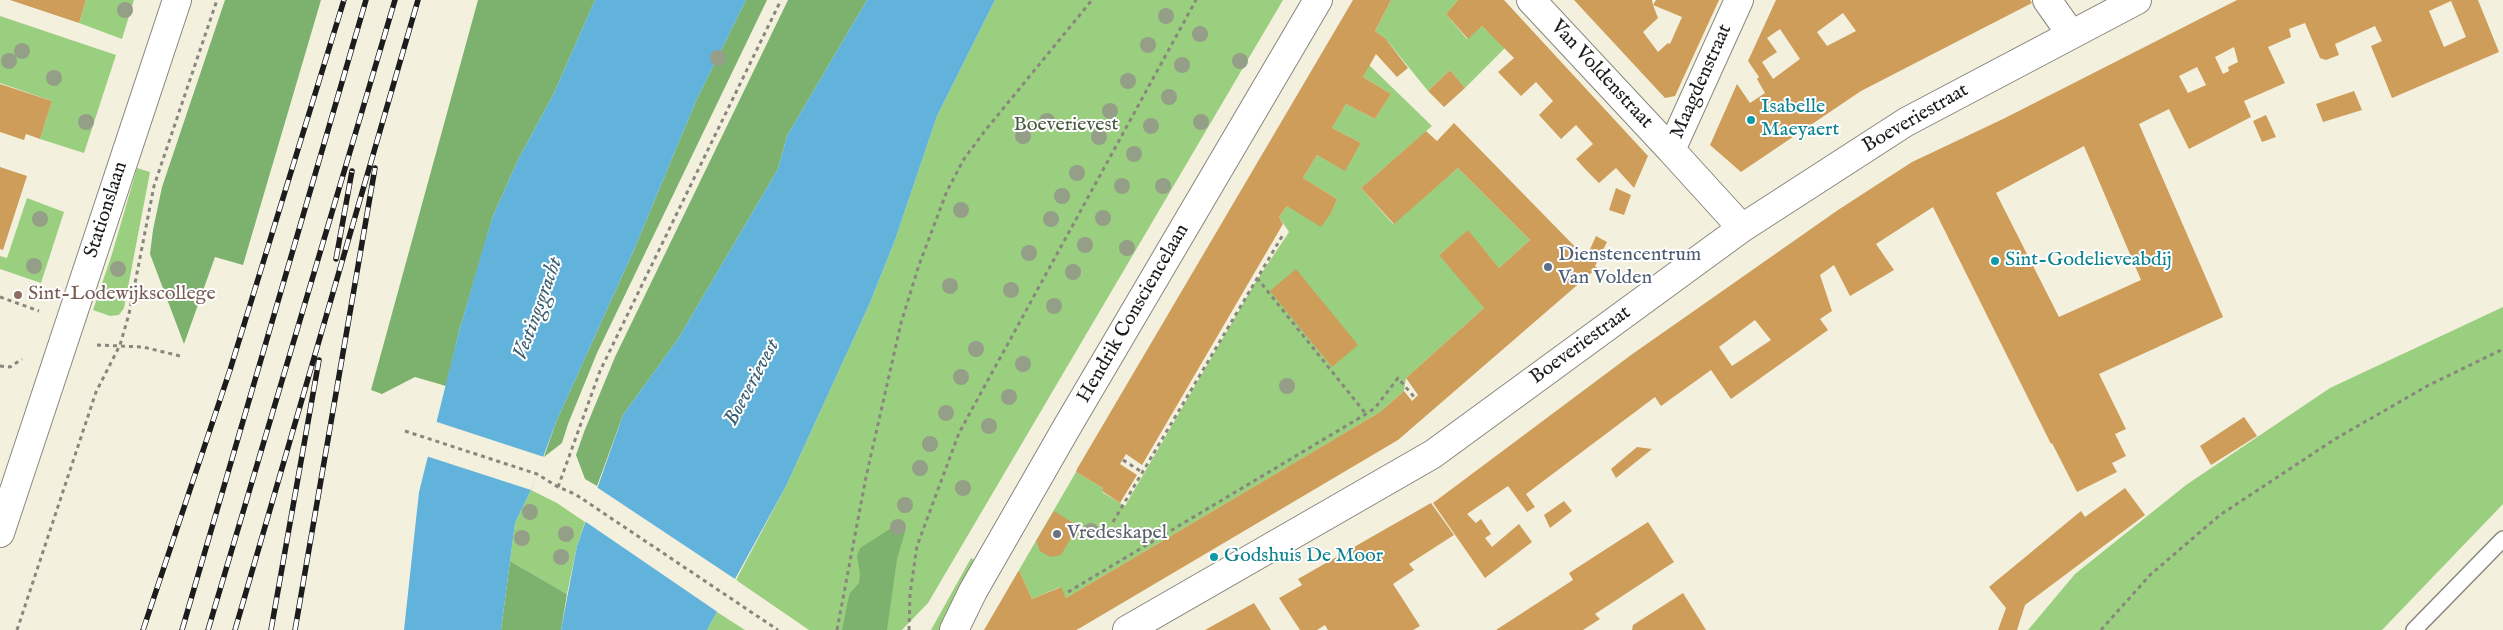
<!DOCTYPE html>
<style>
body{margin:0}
canvas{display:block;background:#f4f0de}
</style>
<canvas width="2503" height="630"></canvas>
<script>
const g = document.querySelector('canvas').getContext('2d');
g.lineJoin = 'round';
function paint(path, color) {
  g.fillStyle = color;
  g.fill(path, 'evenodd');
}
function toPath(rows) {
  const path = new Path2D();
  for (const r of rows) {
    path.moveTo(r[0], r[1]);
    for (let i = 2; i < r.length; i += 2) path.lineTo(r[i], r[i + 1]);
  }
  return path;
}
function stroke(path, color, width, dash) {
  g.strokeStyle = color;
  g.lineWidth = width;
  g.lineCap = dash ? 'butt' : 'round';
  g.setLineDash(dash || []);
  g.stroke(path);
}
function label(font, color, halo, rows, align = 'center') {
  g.font = font + ' "IM FELL English",serif';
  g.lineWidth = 4;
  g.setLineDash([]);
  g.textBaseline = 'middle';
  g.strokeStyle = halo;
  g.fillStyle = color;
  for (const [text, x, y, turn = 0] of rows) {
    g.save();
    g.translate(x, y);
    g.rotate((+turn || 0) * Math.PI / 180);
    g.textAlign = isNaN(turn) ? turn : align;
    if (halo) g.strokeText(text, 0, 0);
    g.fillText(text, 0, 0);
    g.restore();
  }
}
const green = toPath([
 [86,0,134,0,122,39,79,23],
 [995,0,1283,0,928,603,902,630,809,630,736,580,786,486,869,305,895,240,937,116],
 [1391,0,1458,0,1446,14,1467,39,1482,26,1505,48,1465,88,1450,70,1428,91,1385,38,1375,31],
 [0,16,116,55,84,153,40,139,52,101,0,83],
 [1369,65,1432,126,1361,188,1393,224,1458,168,1530,240,1499,268,1468,231,1440,254,1484,308,1406,378,1404,391,1380,412,1066,598,1060,587,1032,599,1019,570,1076,472,1103,488,1102,492,1125,506,1255,283,1289,232,1279,217,1287,206,1331,213,1337,199,1303,178,1317,155,1345,170,1361,143,1332,128,1346,104,1375,119,1391,94,1363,77],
 [137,168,150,172,124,308,119,315,110,316,93,310,112,254],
 [27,198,64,212,41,283,0,269,0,256,7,258],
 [2503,307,2503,504,2382,630,2028,630,2075,574,2186,485,2330,388],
 [531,490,557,503,585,522,577,546,567,594,510,561,515,523],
 [971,558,976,561,942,630,931,630],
 [717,612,745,630,707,630]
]);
const forest = toPath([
 [225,0,321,0,243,265,215,257,184,344,150,254,153,230,162,187],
 [478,0,595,0,554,93,518,160,493,216,460,328,446,386,415,377,382,394,371,390],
 [746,0,767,0,597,353,568,424,562,443,544,457,556,422,633,252,696,101],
 [788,0,867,0,787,136,778,169,678,339,623,415,597,486,585,479,576,455,584,432,615,357],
 [893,527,905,532,897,559,887,630,842,630,848,600,850,593,859,583,860,574,857,556,860,548],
 [510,561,567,594,561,630,501,630]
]);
const water = toPath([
 [595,0,746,0,696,101,633,252,556,422,531,490,515,523,501,630,404,630,419,492,460,328,482,252,493,216,518,160,554,93],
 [867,0,995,0,937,116,895,240,869,305,786,486,707,630,561,630,577,546,623,415,678,339,778,169,787,136]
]);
const pier = toPath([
 [434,421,544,457,531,490,426,456],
 [595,486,738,581,719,613,583,520]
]);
const building = toPath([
 [10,0,86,0,79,23],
 [1353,0,1391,0,1375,31,1385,38,1408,68,1397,77,1376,54,1363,77,1391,94,1375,119,1346,104,1332,128,1361,143,1345,171,1317,155,1303,178,1337,199,1331,213,1321,227,1287,206,1279,217,1283,224,1142,465,1126,454,1120,464,1137,475,1120,503,1102,491,1103,488,1076,472,1077,469],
 [1458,0,1504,0,1648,156,1634,188,1616,168,1599,183,1587,171,1576,159,1593,144,1576,125,1561,139,1539,115,1553,101,1536,82,1521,96,1498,72,1514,58,1482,26,1468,39,1446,14],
 [1574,0,1652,0,1653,5,1656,0,1719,0,1675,96,1665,98],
 [1653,5,1682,17,1670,44,1668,43,1658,52,1643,32,1658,18],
 [1776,0,2030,0,2032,3,1861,91,1741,172,1710,145,1737,84,1750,103,1765,93,1757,79,1759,77,1748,61],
 [1843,13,1856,31,1827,46,1817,32],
 [1780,29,1800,59,1773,79,1762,62,1777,52,1767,38],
 [2237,0,2478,0,2499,52,2392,98,2371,46,2382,41,2375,26,2335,44,2339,55,2326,60,2320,58,2305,23,2289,29,2291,37,2268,47,2285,83,2244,101,2251,117,2189,149,2169,109,2139,124,2223,317,2099,374,2126,429,2115,434,2126,456,2112,463,2117,472,2077,492,2052,443,2051,444,1933,207,1876,244,1894,270,1850,296,1834,265,1820,275,1832,311,1820,319,1828,330,1731,399,1711,370,1661,406,1655,397,1526,494,1535,507,1527,512,1508,486,1467,514,1476,523,1481,519,1491,534,1485,538,1492,547,1519,524,1532,542,1485,578,1433,503,1631,355,1838,210,1912,162,2003,119],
 [2451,1,2466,37,2444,47,2429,11],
 [2234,47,2238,62,2228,67,2229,71,2223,74,2215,57],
 [2197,67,2206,85,2188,93,2179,76],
 [2084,146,2141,280,2059,317,1996,193],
 [1755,320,1771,340,1732,366,1719,347],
 [1450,70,1465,88,1444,107,1428,91],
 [0,84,52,101,40,139,26,134,24,140,0,132],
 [2354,91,2362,110,2323,122,2316,104],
 [2266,115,2276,137,2262,142,2253,121],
 [1454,123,1586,258,1596,236,1607,242,1595,266,1597,268,1398,440,1080,628,1076,630,984,630,1019,570,1032,599,1061,587,1066,598,1380,412,1404,391,1412,401,1418,395,1406,378,1484,308,1439,255,1468,230,1499,268,1530,240,1458,168,1394,224,1361,188,1426,131,1437,141],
 [0,167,27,176,3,250,0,249],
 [1616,188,1631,195,1624,215,1609,210],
 [1296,269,1358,345,1332,367,1270,291],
 [2244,417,2257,436,2211,465,2200,446],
 [1637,447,1652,449,1616,478,1611,469],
 [2125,488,2145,515,2025,605,2017,630,1998,630,2006,608,1989,587,2081,511,2085,517],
 [1564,501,1572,511,1550,528,1544,515],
 [1431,503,1454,535,1409,564,1414,570,1393,584,1420,626,1413,630,1328,630,1325,625,1317,630,1300,630,1279,598,1302,585,1298,579],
 [1054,511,1078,526,1061,555,1050,557,1040,551,1036,541],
 [1648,522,1674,562,1595,614,1600,619,1583,630,1496,630,1573,580,1569,573],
 [1683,593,1706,630,1632,630,1633,625],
 [1254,603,1271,630,1205,630,1223,620]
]);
const path = toPath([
 [1257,278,1366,414],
 [0,297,39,311],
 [97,345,143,347,180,356],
 [0,366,10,367,22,359],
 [405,431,537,474,558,487,575,494,778,630],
 [1123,460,1142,472],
 [558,487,600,371,781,0],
 [1113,522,1284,233],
 [1068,592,1366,414,1375,408,1398,378,1415,398],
 [17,630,96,392,120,345,129,314,154,186,217,0],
 [837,630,866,477,901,323,919,265,947,191,964,159,984,132,1092,0],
 [909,630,910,594,917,546,959,433,1196,0],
 [2101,630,2150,575,2220,515,2335,439,2429,385,2503,349]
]);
const service = toPath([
 [2414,630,2503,539]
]);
const minor = toPath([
 [1531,0,1671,150],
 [1739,0,1671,150,1742,228],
 [2047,0,2071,34],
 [954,630,973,591,1067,427,1318,0],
 [1127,630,1433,454,1742,228,1906,122,2137,0]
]);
const tertiary = toPath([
 [0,533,177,0]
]);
const rail = toPath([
 [336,259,352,171],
 [143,630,230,370,344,0],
 [182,630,366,0],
 [208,630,395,0],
 [235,630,418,0],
 [271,630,319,360],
 [295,630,375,168]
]);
const trees = [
 [125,10],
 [1166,16],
 [1200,34],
 [1148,45],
 [22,51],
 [718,58],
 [9,61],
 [1240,61],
 [1182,65],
 [54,78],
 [1128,81],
 [1169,97],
 [1110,111],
 [1047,121],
 [86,122],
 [1201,122],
 [1151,126],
 [1023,136],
 [1099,137],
 [1134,154],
 [1077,173],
 [1122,186],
 [1163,186],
 [1062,196],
 [961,210],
 [1103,218],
 [40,219],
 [1051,219],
 [1085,245],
 [1127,248],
 [1029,253],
 [34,266],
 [118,269],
 [1073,272],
 [950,286],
 [1011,290],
 [1054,306],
 [976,349],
 [1023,364],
 [961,377],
 [1287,386],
 [1009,397],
 [946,413],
 [989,426],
 [930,444],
 [920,468],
 [963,488],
 [905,505],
 [530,512],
 [898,527],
 [1091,531],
 [566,534],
 [522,538],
 [561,557]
];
const markers = [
 [1751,120,5,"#0f9aa8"],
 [1995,261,5,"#0f9aa8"],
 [1548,267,5,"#5c6f8a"],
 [18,295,5,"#8d6e63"],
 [1057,534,5,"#6b7280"],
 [1214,557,5,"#0f9aa8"]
];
const streetNames = [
 ["Van Voldenstraat",1601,75,47],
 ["Maagdenstraat",1702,82,-66],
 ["Boeveriestraat",1916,119,-30],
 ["Stationslaan",107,210,-72],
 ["Hendrik Consciencelaan",1134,314,-60],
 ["Boeveriestraat",1581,346,-36]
];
const cultureNames = [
 ["Isabelle",1761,108],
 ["Maeyaert",1761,131],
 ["Sint-Godelieveabdij",2005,261],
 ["Godshuis De Moor",1224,557]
];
const parkNames = [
 ["Boeverievest",1066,126]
];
const serviceNames = [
 ["Dienstencentrum",1558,256],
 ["Van Volden",1558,279]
];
const educationNames = [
 ["Sint-Lodewijkscollege",28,295]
];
const worshipNames = [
 ["Vredeskapel",1067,534]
];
const waterNames = [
 ["Vestingsgracht",539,309,-70],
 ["Boeverievest",753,383,-62]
];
paint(green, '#9bcf80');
paint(forest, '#7cb26e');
paint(water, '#61b3dc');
paint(pier, '#f4f0de');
paint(building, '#cd9d59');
stroke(service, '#88867d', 18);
stroke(minor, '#88867d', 30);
stroke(tertiary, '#88867d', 30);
stroke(path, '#88867d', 3, [4, 4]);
stroke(service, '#fff', 15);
stroke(minor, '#fff', 28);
stroke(tertiary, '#fff', 28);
stroke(rail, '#1c1c1c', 5.5);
stroke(rail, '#fff', 4, [11]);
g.fillStyle = '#959e87';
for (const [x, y] of trees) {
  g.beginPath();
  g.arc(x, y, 8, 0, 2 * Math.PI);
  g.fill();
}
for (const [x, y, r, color] of markers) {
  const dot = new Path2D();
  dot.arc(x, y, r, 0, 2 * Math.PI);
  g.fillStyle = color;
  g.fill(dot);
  stroke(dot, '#fff', 2);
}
label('20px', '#1c1c1c', '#fff', streetNames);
label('20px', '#0d838f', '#fff', cultureNames, 'left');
label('20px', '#485b3f', '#fff', parkNames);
label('20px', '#4e5e75', '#fff', serviceNames, 'left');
label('20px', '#785e54', '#fff', educationNames, 'left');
label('20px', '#5b616d', '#fff', worshipNames, 'left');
label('italic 21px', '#3b6072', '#fff', waterNames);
</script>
